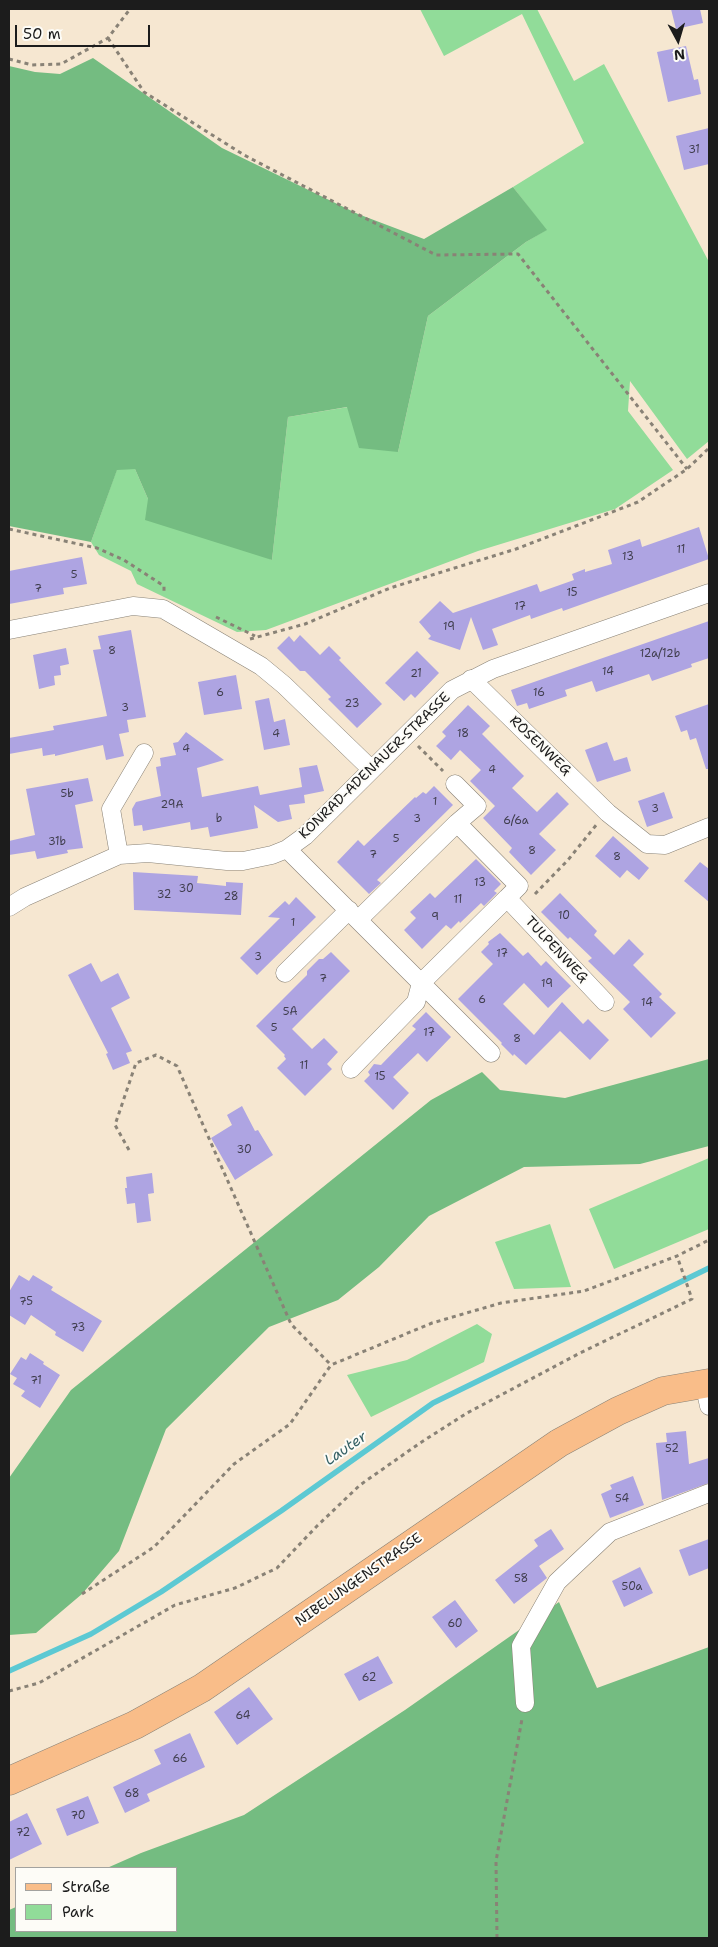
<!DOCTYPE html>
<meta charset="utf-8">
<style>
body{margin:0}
#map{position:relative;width:718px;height:1947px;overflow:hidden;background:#f6e7d1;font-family:"Shantell Sans",sans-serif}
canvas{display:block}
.frame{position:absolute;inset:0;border:10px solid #1c1c1c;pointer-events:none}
.legend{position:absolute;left:15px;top:1867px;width:162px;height:65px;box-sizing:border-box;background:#fdfcf7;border:1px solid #a3a29f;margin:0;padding:6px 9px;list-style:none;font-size:15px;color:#1c1c1c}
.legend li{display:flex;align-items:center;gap:10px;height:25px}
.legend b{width:25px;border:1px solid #a3a29f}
.north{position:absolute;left:653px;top:15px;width:50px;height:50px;-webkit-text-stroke:4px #fdfcf7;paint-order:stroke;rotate:174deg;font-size:14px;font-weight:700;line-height:20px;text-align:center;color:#1c1c1c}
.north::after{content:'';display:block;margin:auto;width:18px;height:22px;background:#1c1c1c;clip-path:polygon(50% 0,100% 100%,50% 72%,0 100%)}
.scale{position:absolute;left:15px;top:25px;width:135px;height:22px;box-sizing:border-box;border:2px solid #1c1c1c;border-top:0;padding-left:6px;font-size:15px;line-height:18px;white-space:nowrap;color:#1c1c1c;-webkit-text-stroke:4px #fdfcf7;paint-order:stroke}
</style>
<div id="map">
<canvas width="718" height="1947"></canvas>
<div class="frame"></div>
<ul class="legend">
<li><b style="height:6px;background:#f9bd89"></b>Straße</li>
<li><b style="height:14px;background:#91dc99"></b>Park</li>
</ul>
<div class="north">N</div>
<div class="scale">50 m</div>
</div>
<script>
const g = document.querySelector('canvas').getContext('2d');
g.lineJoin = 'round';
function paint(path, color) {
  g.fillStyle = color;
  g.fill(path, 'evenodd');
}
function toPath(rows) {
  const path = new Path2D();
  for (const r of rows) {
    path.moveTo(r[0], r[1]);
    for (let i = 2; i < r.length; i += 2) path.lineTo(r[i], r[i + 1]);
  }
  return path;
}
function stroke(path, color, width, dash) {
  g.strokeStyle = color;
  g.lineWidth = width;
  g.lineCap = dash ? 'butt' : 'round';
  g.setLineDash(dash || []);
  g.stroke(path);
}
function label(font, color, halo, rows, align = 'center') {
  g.font = font + ' "Shantell Sans",sans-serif';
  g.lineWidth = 4;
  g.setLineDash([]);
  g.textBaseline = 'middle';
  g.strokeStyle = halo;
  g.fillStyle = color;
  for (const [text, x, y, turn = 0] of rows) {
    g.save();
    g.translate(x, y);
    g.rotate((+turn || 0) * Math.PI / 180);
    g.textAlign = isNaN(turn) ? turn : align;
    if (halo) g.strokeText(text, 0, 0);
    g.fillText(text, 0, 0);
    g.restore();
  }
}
const green = toPath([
 [420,9,537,9,574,81,604,64,709,262,709,441,687,459,630,381,628,411,673,470,615,509,478,551,266,630,237,632,137,584,131,571,99,555,91,542,117,469,135,469,148,499,272,560,288,417,348,407,398,452,428,316,526,242,546,230,513,187,584,143,522,14,444,56],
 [709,1158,709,1229,614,1269,589,1209],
 [550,1224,571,1287,514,1289,495,1242],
 [477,1324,492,1334,484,1362,371,1417,347,1375,407,1360]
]);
const forest = toPath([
 [93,58,222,148,358,214,424,239,513,187,547,230,526,242,428,316,398,452,359,448,347,407,288,417,272,560,145,520,148,499,135,469,117,470,91,542,9,526,9,66,35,72,60,74],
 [709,1059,709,1146,640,1164,524,1167,429,1216,379,1267,338,1300,269,1327,166,1429,119,1551,82,1594,36,1633,9,1635,9,1478,71,1390,431,1100,482,1072,500,1090,565,1098],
 [559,1602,597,1688,709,1647,709,1938,9,1938,9,1910,16,1907,16,1931,176,1931,176,1868,107,1868,141,1853,244,1815,405,1710]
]);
const stream = toPath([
 [9,1671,91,1634,161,1592,281,1511,433,1403,709,1268]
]);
const building = toPath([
 [671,9,700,9,703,23,676,29],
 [686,46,694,80,698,79,701,94,668,102,657,52],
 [709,128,709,164,684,170,676,136],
 [699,527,709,559,563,611,562,608,531,619,530,615,492,629,498,645,483,650,471,617,460,650,428,639,431,636,419,622,440,601,453,613,537,584,540,592,574,580,572,574,585,569,585,572,612,564,608,550,640,539,642,547],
 [82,557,87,584,63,588,64,594,9,604,9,571],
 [709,621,709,658,691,664,692,667,652,681,649,674,596,692,592,681,565,690,567,696,529,709,527,703,517,706,511,690],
 [131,630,146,717,127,720,129,732,119,734,124,756,106,760,103,745,55,756,55,754,43,756,42,748,9,754,9,738,54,730,53,726,107,716,93,650,101,649,98,636],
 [300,635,320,655,329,646,341,658,339,660,382,704,357,728,328,699,331,697,305,671,300,671,277,648,289,636,294,642],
 [66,648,69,664,60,666,61,675,54,676,55,685,39,689,33,655],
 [417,651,439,673,415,698,411,694,404,701,385,683],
 [236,675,242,709,204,715,198,682],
 [269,698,274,722,285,719,290,745,264,750,255,701],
 [709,704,709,769,706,769,696,738,690,740,687,730,681,732,675,716],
 [468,705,490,726,482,734,524,776,512,788,537,812,557,792,569,804,539,834,556,850,531,875,509,852,512,848,483,818,495,806,470,781,481,770,460,750,451,760,436,746,446,736,442,732],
 [186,732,224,760,197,768,202,797,258,786,260,795,302,787,299,768,317,765,324,791,304,795,305,803,289,805,292,819,278,822,254,805,258,828,210,837,208,827,191,830,190,822,143,831,142,825,134,826,132,809,136,802,161,796,156,767,161,766,160,758,176,755,173,743,178,742],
 [607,742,614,761,627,757,631,771,597,782,585,750],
 [88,778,93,801,75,805,83,848,67,850,68,853,37,859,35,851,9,855,9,841,35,835,26,789],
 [434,786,453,805,377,880,381,883,369,894,337,862,358,840,364,846,415,797,416,798,423,792,426,794],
 [664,792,673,818,647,827,638,801],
 [613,836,649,868,639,880,627,870,620,878,595,856],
 [476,859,501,884,494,891,497,893,484,906,481,903,460,923,459,921,451,929,446,925,422,949,404,930,416,918,410,912,430,893,435,898],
 [700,862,709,869,709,902,684,881],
 [133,872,198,876,197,883,226,886,226,882,243,883,241,915,134,910],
 [560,893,597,931,594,935,614,955,629,939,644,954,633,965,662,994,659,997,676,1013,651,1038,623,1009,630,1002,588,961,592,958,570,937,568,939,541,912],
 [296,897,316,917,257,975,240,958,280,918,268,917,285,901,289,905],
 [500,933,523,956,528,952,541,966,546,961,571,986,548,1008,524,983,503,1004,534,1035,562,1002,583,1024,588,1019,609,1040,590,1060,560,1031,526,1065,514,1054,513,1056,501,1044,502,1043,458,999,493,964,481,952,489,944,488,942],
 [331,952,350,971,292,1029,312,1049,324,1038,338,1052,327,1064,332,1069,305,1096,277,1068,286,1059,284,1056,285,1055,256,1026,307,975,307,971,319,959,323,959],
 [91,963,101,982,118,973,130,998,111,1008,132,1051,126,1053,130,1063,113,1070,106,1054,108,1053,68,975],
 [426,1012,451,1037,427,1062,418,1053,393,1077,409,1093,393,1110,364,1081,370,1075,368,1072,374,1064,381,1065,416,1029,412,1026],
 [242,1106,255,1131,258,1130,273,1155,235,1180,211,1138,232,1125,227,1115],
 [152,1173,154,1193,148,1194,151,1221,137,1223,135,1203,127,1204,125,1188,127,1188,126,1177],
 [19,1275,29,1281,33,1275,53,1287,51,1290,102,1321,83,1352,55,1335,56,1332,31,1315,25,1325,9,1315,9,1292],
 [30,1353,44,1362,43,1364,60,1375,40,1408,21,1396,25,1391,13,1384,17,1378,10,1374,21,1357,26,1360],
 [686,1431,689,1464,709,1458,709,1483,662,1500,656,1443,667,1442,666,1433],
 [633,1476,644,1505,610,1518,601,1494,612,1489,610,1485],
 [551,1529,564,1549,539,1566,547,1578,514,1604,495,1580,538,1546,534,1540],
 [709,1539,709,1568,689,1576,679,1550],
 [640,1567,653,1593,624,1607,612,1581],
 [455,1600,478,1631,456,1648,432,1617],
 [378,1656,393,1683,359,1701,344,1674],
 [249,1687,273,1719,237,1745,214,1712],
 [190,1733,205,1767,147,1794,150,1801,125,1813,113,1787,161,1764,154,1750],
 [88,1796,99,1823,67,1836,56,1809],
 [27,1813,42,1844,9,1860,9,1822]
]);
const path = toPath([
 [108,38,144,92,244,155,436,255,518,254,687,469],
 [9,59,32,65,61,64,108,38,130,9],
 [9,529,97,548,124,560,164,586,164,593],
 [216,617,255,636],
 [250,639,305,624,390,588,516,549,638,502,687,469,709,448],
 [418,746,443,771],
 [535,894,568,860,597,824],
 [129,1150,115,1125,136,1063,156,1055,177,1066,291,1324,331,1365],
 [82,1594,154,1547,234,1464,290,1424,331,1365,432,1323,501,1303,584,1291,677,1256,709,1240],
 [9,1691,39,1683,175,1605,235,1588,277,1568,317,1526,360,1485,420,1443,467,1413,580,1353,692,1299,677,1256],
 [497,1938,496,1861,522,1719]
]);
const street = toPath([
 [9,630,133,606,163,609,261,666,284,685,371,769],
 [471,679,608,813,647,844,665,845,709,827],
 [455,784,477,806,457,823,519,886,507,898,605,1002],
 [287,849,491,1053],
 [119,855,111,809,144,753],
 [9,907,25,897,119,855,148,853,227,861,243,861,272,855,287,849,305,836,452,690,493,669,709,593],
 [359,919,457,823],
 [285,973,349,910],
 [421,983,507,898],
 [351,1069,416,1002,421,983],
 [704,1383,709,1406],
 [525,1703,521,1646,557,1582,610,1532,709,1493]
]);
const primary = toPath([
 [9,1781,135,1725,202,1688,559,1443,618,1411,663,1391,709,1383]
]);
const numberNames = [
 ["31",694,150],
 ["11",681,550],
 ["13",628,557],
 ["5",74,575],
 ["7",38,589],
 ["15",572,593],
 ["17",520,607],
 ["19",449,627],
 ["8",112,651],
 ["12a/12b",660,654],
 ["14",608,672],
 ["21",416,674],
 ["6",220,693],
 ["16",539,693],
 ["23",352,704],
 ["3",125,708],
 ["4",276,734],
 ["18",463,734],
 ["4",186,749],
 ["4",492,770],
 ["5b",67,794],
 ["1",435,802],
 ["29A",172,805],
 ["3",655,809],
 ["b",219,819],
 ["3",417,819],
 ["6/6a",516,821],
 ["5",396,839],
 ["31b",57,842],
 ["8",532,851],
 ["7",373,855],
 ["8",617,857],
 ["13",480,883],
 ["30",186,889],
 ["32",164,895],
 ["28",231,897],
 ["11",458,900],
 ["10",564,916],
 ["9",435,917],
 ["1",293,923],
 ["17",502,954],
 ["3",258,957],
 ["7",323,979],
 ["19",547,984],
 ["6",482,1000],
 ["14",647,1003],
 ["5A",290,1012],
 ["5",274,1028],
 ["17",429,1033],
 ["8",517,1039],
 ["11",304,1066],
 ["15",380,1077],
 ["30",244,1150],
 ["75",26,1302],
 ["73",78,1328],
 ["71",36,1381],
 ["52",672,1449],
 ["54",622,1499],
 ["58",521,1579],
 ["50a",632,1587],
 ["60",455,1624],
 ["62",369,1678],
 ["64",243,1716],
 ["66",180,1759],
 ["68",132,1794],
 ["70",78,1816],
 ["72",23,1833]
];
const streetNames = [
 ["ROSENWEG",540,746,44],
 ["KONRAD-ADENAUER-STRASSE",375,766,-44],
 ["TULPENWEG",556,950,47],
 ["NIBELUNGENSTRASSE",359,1580,-35]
];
const waterNames = [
 ["Lauter",346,1449,-35]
];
paint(green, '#91dc99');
paint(forest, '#74bc81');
stroke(stream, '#5cc9d3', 5.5);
paint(building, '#aea4e2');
stroke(street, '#898276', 19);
stroke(primary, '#898276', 29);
stroke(path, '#898276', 3, [4, 4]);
stroke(street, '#fff', 18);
stroke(primary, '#f9bd89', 28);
label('11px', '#403e4e', null, numberNames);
label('14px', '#1c1c1c', '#fdfcf7', streetNames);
label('italic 15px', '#366165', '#fdfcf7', waterNames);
</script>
